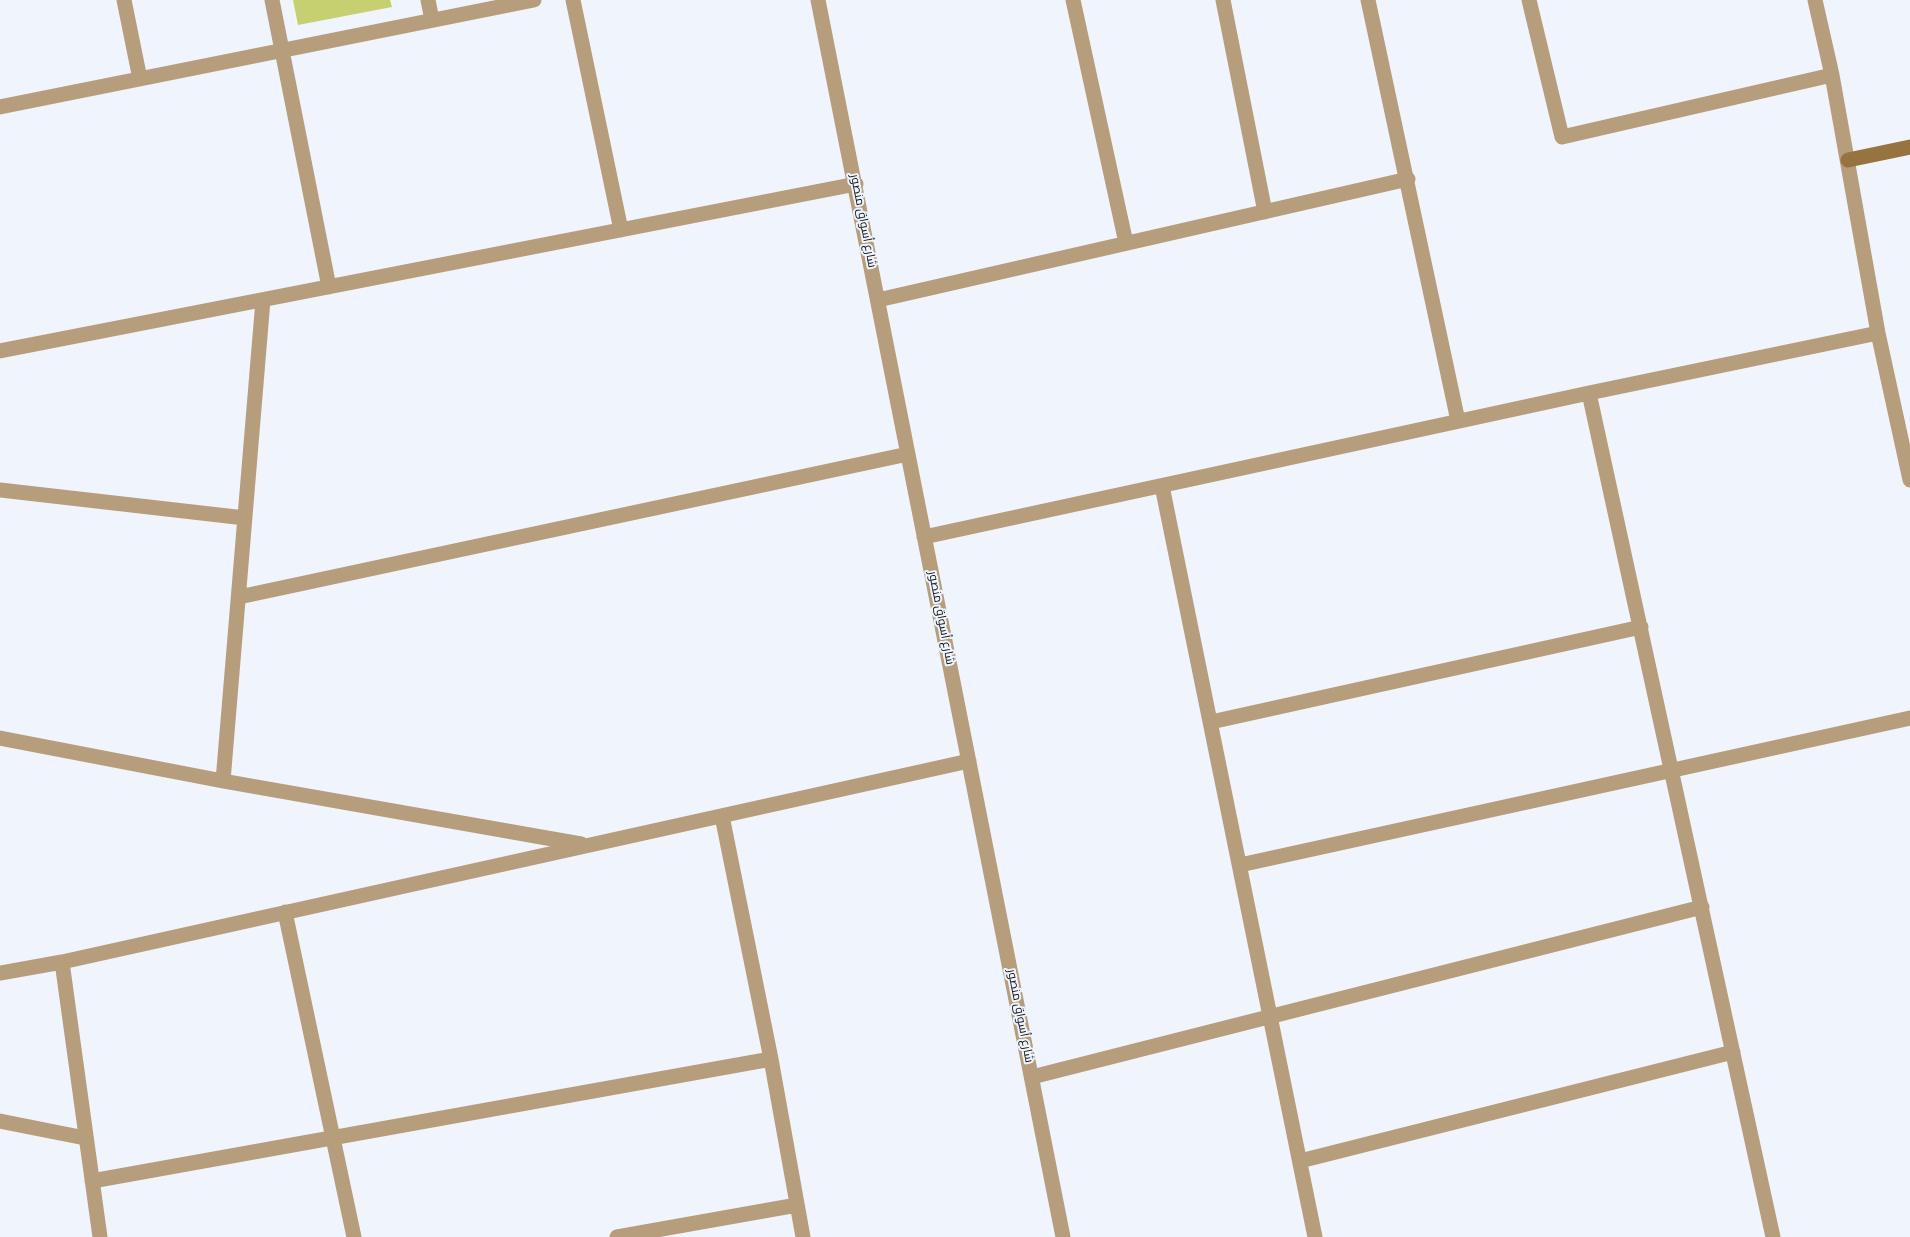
<!DOCTYPE html>
<meta charset="utf-8">
<style>
body{margin:0}
canvas{display:block;background:#eff4fd}
</style>
<canvas width="1910" height="1237"></canvas>
<script>
const g = document.querySelector('canvas').getContext('2d');
g.lineJoin = 'round';
function paint(path, color) {
  g.fillStyle = color;
  g.fill(path, 'evenodd');
}
function toPath(rows) {
  const path = new Path2D();
  for (const r of rows) {
    path.moveTo(r[0], r[1]);
    for (let i = 2; i < r.length; i += 2) path.lineTo(r[i], r[i + 1]);
  }
  return path;
}
function stroke(path, color, width, dash) {
  g.strokeStyle = color;
  g.lineWidth = width;
  g.lineCap = dash ? 'butt' : 'round';
  g.setLineDash(dash || []);
  g.stroke(path);
}
function label(font, color, halo, rows, align = 'center') {
  g.font = font + ' "DM Sans",Cairo,sans-serif';
  g.lineWidth = 4;
  g.setLineDash([]);
  g.textBaseline = 'middle';
  g.strokeStyle = halo;
  g.fillStyle = color;
  for (const [text, x, y, turn = 0] of rows) {
    g.save();
    g.translate(x, y);
    g.rotate((+turn || 0) * Math.PI / 180);
    g.textAlign = isNaN(turn) ? turn : align;
    if (halo) g.strokeText(text, 0, 0);
    g.fillText(text, 0, 0);
    g.restore();
  }
}
const green = toPath([
 [293,0,390,0,392,7,298,25]
]);
const street = toPath([
 [124,0,140,79],
 [272,0,329,287],
 [428,0,432,20],
 [573,0,621,230],
 [818,0,1063,1237],
 [1073,0,1126,243],
 [1223,0,1265,212],
 [1368,0,1458,421],
 [1529,0,1562,137,1832,75],
 [1815,0,1832,75,1878,333,1910,480],
 [0,107,534,0],
 [878,300,1408,179],
 [0,351,856,184],
 [1589,393,1773,1237],
 [1162,486,1315,1237],
 [0,490,245,518],
 [924,537,1589,393,1878,333],
 [239,597,908,454],
 [1211,722,1641,627],
 [0,738,223,781,581,844],
 [223,781,263,300],
 [722,816,771,1059,803,1237],
 [1240,865,1910,718],
 [285,912,354,1237],
 [62,962,100,1237],
 [0,973,62,962,969,761],
 [1032,1077,1702,907],
 [0,1121,85,1138],
 [1300,1161,1733,1052],
 [92,1181,771,1059],
 [617,1237,797,1205]
]);
const secondary = toPath([
 [1848,160,1910,147]
]);
const streetNames = [
 ["شارع أسواق منصور",863,221,79],
 ["شارع أسواق منصور",941,618,79],
 ["شارع أسواق منصور",1020,1016,79]
];
paint(green, '#c6d071');
stroke(street, '#b69e7c', 15);
stroke(secondary, '#977340', 15);
label('12px', '#0e1013', '#eff4fd', streetNames);
</script>
